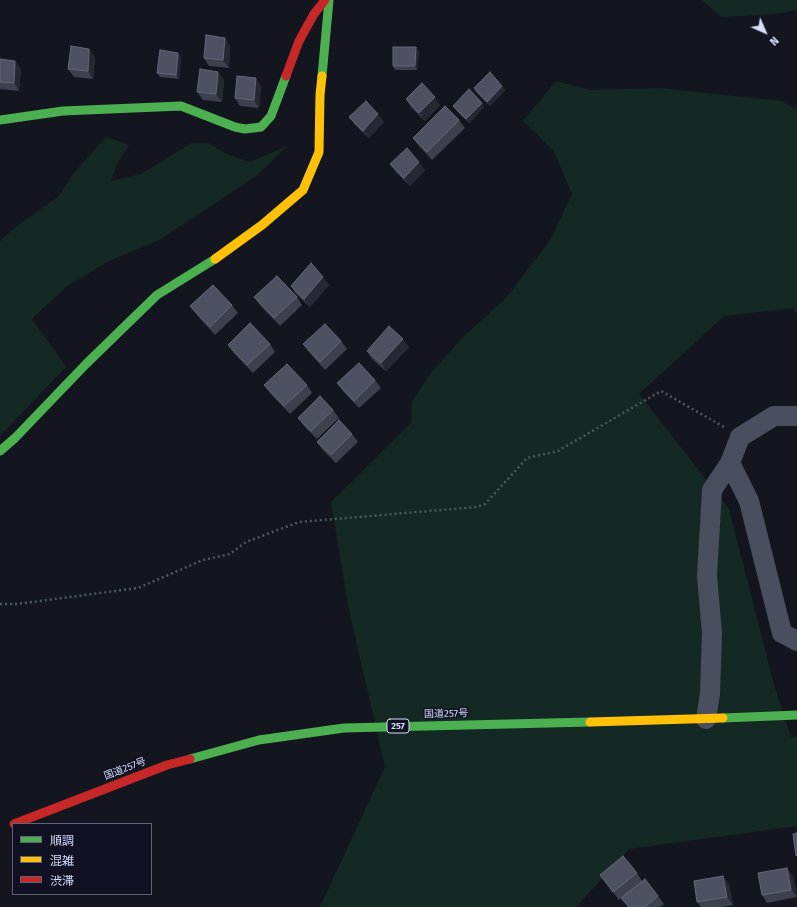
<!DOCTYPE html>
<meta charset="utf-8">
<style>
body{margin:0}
#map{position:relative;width:797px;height:907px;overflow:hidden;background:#14161f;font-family:"Fira Sans","Noto Sans JP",sans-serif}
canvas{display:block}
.legend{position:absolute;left:12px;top:823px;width:140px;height:72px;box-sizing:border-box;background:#101223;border:1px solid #5f637a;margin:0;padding:5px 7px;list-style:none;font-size:12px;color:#d5dcfc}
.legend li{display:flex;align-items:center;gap:8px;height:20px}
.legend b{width:20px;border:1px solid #5f637a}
.north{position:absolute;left:745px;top:12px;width:40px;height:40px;-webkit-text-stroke:3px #101223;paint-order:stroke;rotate:135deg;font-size:11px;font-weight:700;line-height:16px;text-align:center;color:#d5dcfc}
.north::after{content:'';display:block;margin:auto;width:14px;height:18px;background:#d5dcfc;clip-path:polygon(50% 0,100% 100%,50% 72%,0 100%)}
</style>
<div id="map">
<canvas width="797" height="907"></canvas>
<ul class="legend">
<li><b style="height:5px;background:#4caf50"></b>順調</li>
<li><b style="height:5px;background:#ffc107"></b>混雑</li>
<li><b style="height:5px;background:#c62828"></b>渋滞</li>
</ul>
<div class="north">N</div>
</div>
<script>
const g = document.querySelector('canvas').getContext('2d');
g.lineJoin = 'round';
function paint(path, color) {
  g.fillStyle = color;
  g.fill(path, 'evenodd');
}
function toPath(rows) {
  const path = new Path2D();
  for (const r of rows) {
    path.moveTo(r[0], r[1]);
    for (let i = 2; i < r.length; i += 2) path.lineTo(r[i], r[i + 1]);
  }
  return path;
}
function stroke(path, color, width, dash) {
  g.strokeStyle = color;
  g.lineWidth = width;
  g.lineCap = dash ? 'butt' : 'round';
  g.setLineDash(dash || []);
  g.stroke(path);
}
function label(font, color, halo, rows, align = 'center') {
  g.font = font + ' "Fira Sans","Noto Sans JP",sans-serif';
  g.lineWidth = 3;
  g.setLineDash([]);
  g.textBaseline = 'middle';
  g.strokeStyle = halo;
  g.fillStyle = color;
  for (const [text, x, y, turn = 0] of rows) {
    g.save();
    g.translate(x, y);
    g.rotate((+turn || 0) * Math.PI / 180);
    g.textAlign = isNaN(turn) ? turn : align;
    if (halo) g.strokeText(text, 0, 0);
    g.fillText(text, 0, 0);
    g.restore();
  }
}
const green = toPath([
 [701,0,797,0,797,10,775,14,722,17],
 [556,81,590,90,659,88,782,101,797,110,797,314,793,308,724,316,639,394,729,509,774,685,791,737,797,737,797,826,629,849,576,907,320,907,385,767,349,610,331,502,411,423,412,401,430,374,462,338,506,298,551,239,572,194,553,150,523,121],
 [106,137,129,145,118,162,111,181,141,174,192,143,208,143,226,154,250,162,287,146,255,177,159,240,109,261,67,286,32,319,66,367,0,436,0,241,17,226,58,197,73,174]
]);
const path = toPath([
 [0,604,17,604,138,588,203,560,230,554,246,542,299,522,477,507,485,504,527,458,558,451,661,391,724,427]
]);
const street = toPath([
 [730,463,749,501,782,633,797,641],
 [706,719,710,694,712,633,707,576,712,490,730,463,740,437,774,416,797,416]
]);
const fast = toPath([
 [322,76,329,0],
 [0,120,63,111,181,106,235,127,245,129,261,127,271,116,286,76],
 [0,451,15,438,86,364,157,295,215,259],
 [723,718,797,715],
 [190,759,259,740,344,728,590,722]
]);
const slow = toPath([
 [215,259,262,225,303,190,319,152,320,95,322,76],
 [590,722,723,718]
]);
const jam = toPath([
 [286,76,299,41,314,14,325,0],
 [14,824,167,765,190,759]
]);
const wall = toPath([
 [225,38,230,46,229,68,209,66,204,58],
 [419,51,417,70,395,70,393,66],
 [95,57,93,79,74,77,68,69],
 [181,57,179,79,160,77,157,73],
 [0,59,21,69,19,91,0,89],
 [224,80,222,102,203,100,197,92],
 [261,86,259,108,240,106,235,98],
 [502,86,505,90,490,106,476,92,474,88],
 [406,99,440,105,425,121,411,107],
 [482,103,484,107,469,123,456,110,453,106],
 [349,117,384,122,369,138,355,125],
 [459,120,465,128,432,160,419,146,413,138],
 [390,164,425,170,410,186,396,172],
 [329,285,310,307,296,294,291,286],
 [254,297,297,297,302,305,280,326,260,305],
 [232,305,238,313,215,335,196,314,190,306],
 [341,341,347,349,325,370,309,352,303,344],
 [270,344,275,352,253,373,233,352,228,345],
 [409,347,386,371,372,359,367,351],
 [375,380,381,388,359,408,343,391,337,383],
 [264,385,307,385,312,393,290,414,270,393],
 [333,410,339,418,317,439,304,426,298,418],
 [352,434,358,442,336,463,323,450,317,442],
 [637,873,642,881,658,896,664,904,660,907,628,907,621,898,619,900,600,875],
 [793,876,797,897,767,903,762,895],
 [729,884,733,905,721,907,701,907,697,902]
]);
const shadedWall = toPath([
 [225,38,230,46,229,68,223,60],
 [416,47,419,51,417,70,415,66],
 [89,49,95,57,93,79,88,71],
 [178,53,181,57,179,79,176,75],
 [15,61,21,69,19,91,14,83],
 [218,72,224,80,222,102,216,94],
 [256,78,261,86,259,108,254,100],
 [502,86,505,90,490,106,487,102],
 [435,97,440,105,425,121,419,113],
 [482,103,484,107,469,123,466,119],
 [378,114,384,122,369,138,363,131],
 [419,162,425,170,410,186,404,178],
 [323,277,329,285,310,307,304,299],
 [403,339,409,347,386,371,381,363],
 [787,868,793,876,797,897,791,890],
 [723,876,729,884,733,905,727,897]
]);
const building = toPath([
 [206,35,225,38,223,60,204,58,206,35],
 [71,46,89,49,88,71,68,69,71,46],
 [393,47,416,47,415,66,393,66,393,47],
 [160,50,178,53,176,75,157,73,160,50],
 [0,59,15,61,14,83,0,82,0,59],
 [200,69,218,72,216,94,197,92,200,69],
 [490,72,502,86,487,102,474,88,490,72],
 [237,76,256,78,254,100,235,98,237,76],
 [422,83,435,97,419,113,406,99,422,83],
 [469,89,482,103,466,119,453,106,469,89],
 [366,101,378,114,363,131,349,117,366,101],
 [445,106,459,120,427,152,413,138,445,106],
 [407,148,419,162,404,178,390,164,407,148],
 [311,263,323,277,304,299,291,286,311,263],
 [277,276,297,297,274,318,254,297,277,276],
 [213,285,232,305,210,327,190,306,213,285],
 [250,323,270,344,247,365,228,345,250,323],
 [325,324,341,341,320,362,303,344,325,324],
 [389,326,403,339,381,363,367,351,389,326],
 [359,363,375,380,354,401,337,383,359,363],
 [287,364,307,385,284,406,264,385,287,364],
 [320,396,333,410,311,431,298,418,320,396],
 [339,420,352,434,331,455,317,442,339,420],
 [797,833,797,855,796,856,793,834,797,833],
 [623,856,637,873,613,892,600,875,623,856],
 [787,868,791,890,762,895,758,873,787,868],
 [723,876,727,897,697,902,694,881,723,876],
 [645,879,658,896,645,907,629,907,621,898,645,879]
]);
const shields = [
 [398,726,22]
];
const shieldNames = [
 ["257",398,726]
];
const streetNames = [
 ["国道257号",446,714,-1],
 ["国道257号",125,769,-21]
];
paint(green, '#142923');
stroke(path, '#4a5a5f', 2.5, [2, 3]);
stroke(street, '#4a4f5f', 20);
stroke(fast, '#4caf50', 9);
stroke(slow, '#ffc107', 9);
stroke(jam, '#c62828', 9);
paint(wall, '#3d414e');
paint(shadedWall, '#262933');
paint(building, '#4e5161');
stroke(building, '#636779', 1);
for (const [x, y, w] of shields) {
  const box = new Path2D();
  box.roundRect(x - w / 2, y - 7, w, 14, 3);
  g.fillStyle = '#101223';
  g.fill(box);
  stroke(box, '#d5dcfc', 1);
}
label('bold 9px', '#d5dcfc', null, shieldNames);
label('10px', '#d5dcfc', '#101223', streetNames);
</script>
